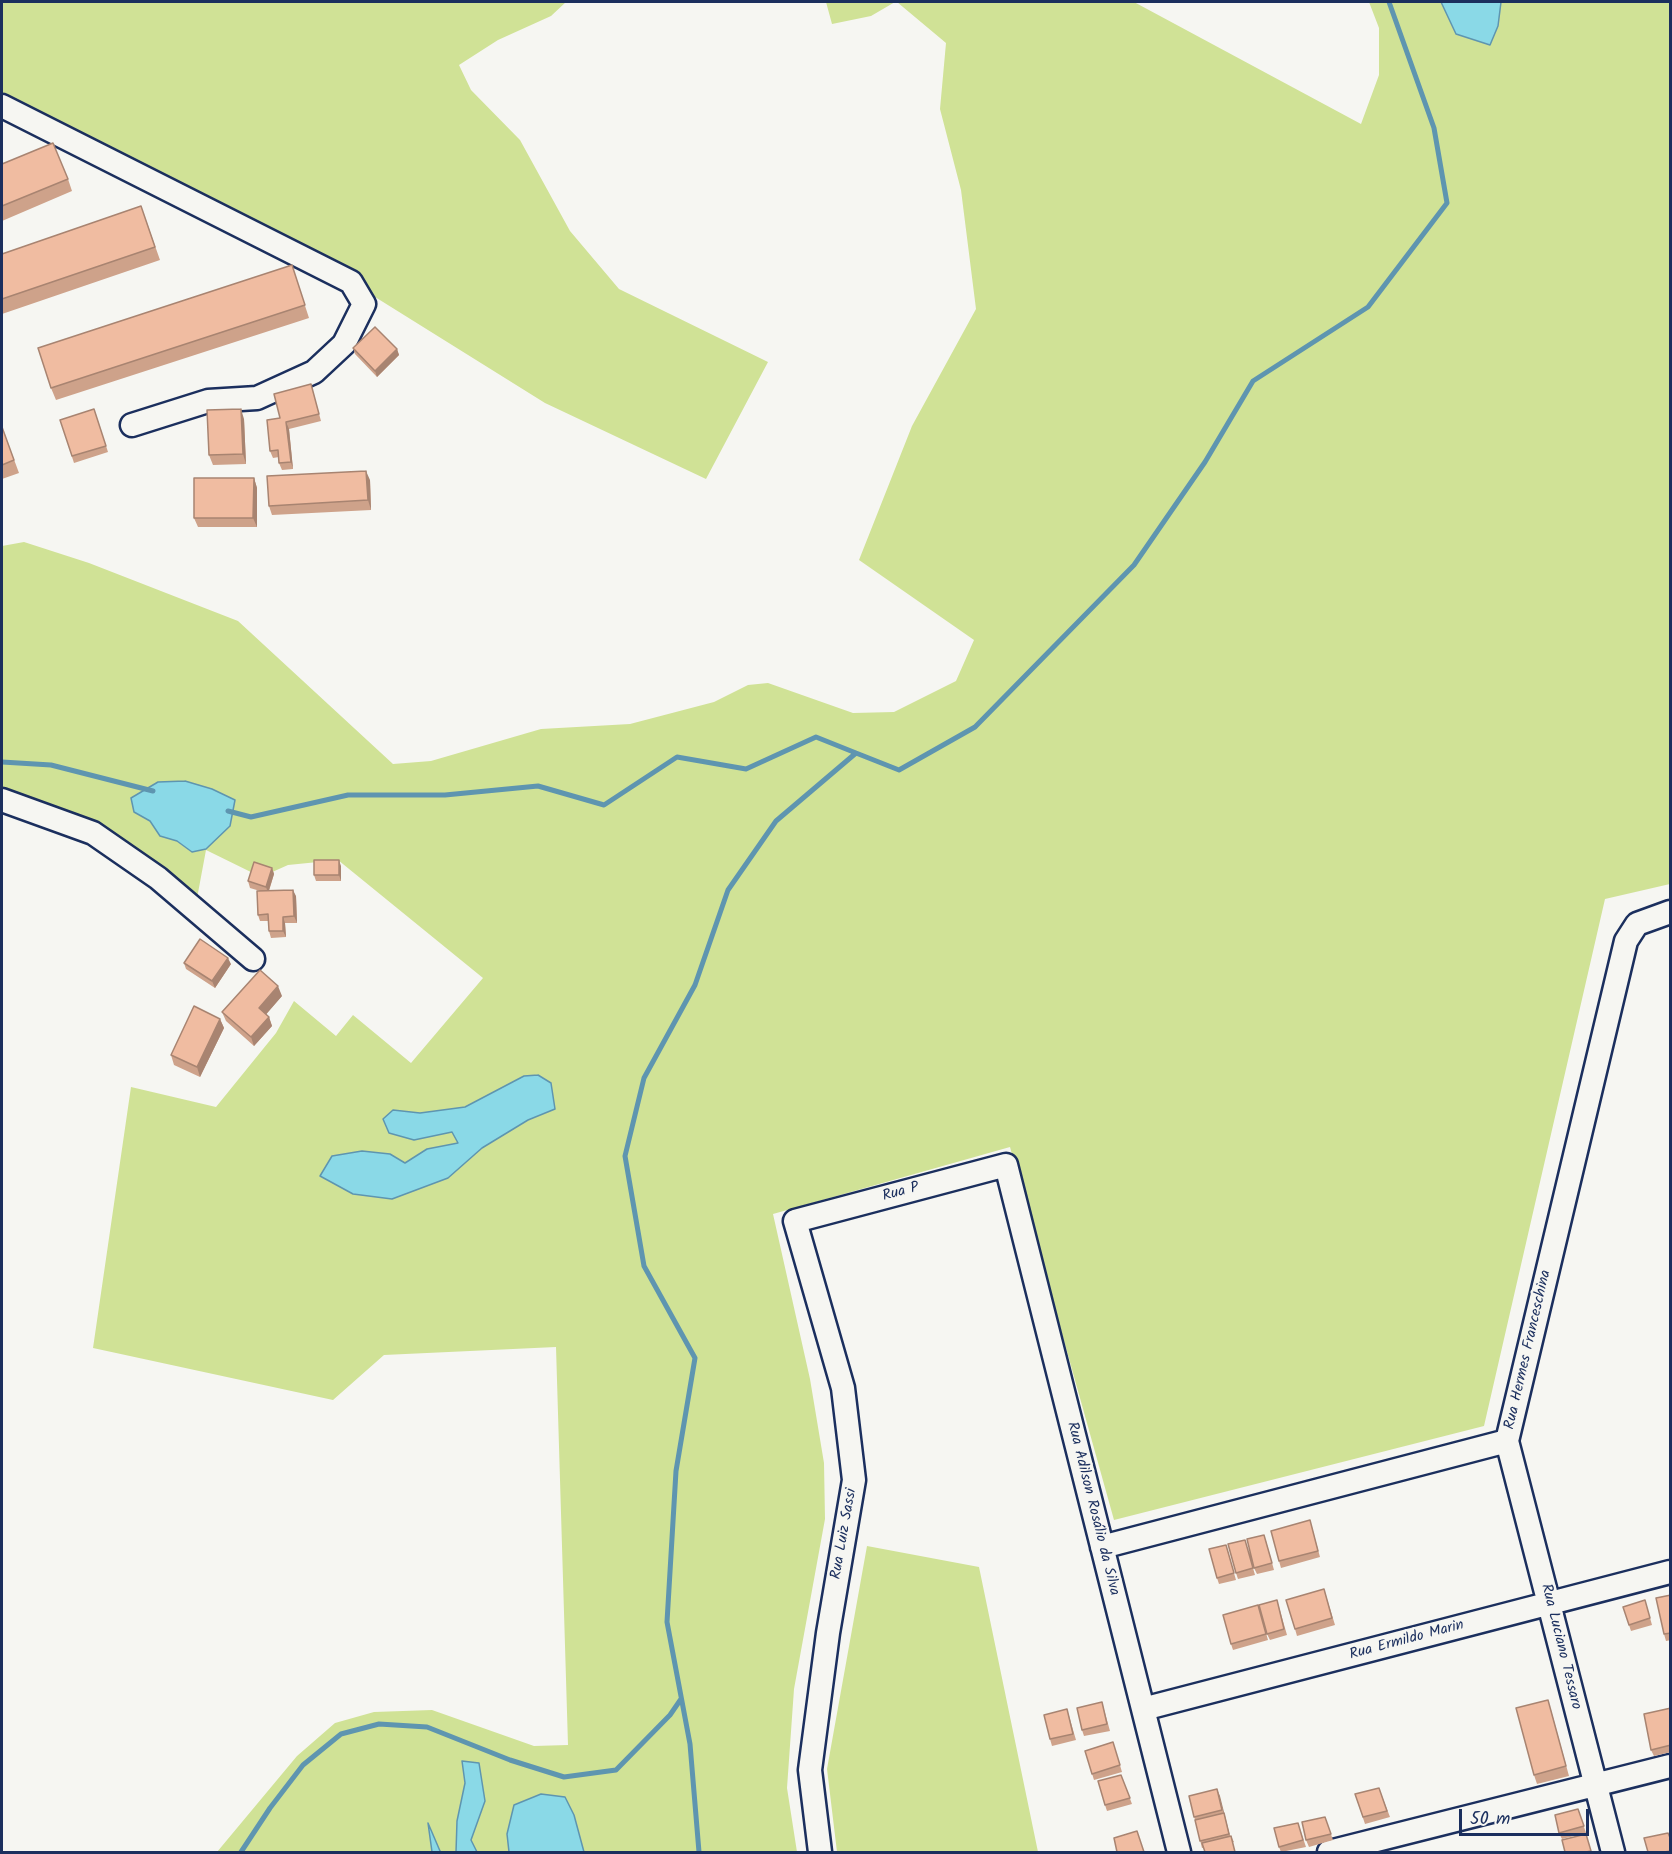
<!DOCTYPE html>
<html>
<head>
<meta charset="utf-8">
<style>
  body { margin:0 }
  #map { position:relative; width:1672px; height:1854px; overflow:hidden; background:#f6f6f2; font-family:Kalam,sans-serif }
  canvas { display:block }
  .frame { position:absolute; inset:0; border:3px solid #1b2f5e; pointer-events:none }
  .scale { position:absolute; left:1459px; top:1809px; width:130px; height:27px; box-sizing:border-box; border:3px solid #1b2f5e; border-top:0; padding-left:8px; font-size:18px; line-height:21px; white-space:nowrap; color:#1b2f5e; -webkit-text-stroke:4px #f6f6f2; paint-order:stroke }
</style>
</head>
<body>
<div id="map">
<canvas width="1672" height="1854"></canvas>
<div class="frame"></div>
<div class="scale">50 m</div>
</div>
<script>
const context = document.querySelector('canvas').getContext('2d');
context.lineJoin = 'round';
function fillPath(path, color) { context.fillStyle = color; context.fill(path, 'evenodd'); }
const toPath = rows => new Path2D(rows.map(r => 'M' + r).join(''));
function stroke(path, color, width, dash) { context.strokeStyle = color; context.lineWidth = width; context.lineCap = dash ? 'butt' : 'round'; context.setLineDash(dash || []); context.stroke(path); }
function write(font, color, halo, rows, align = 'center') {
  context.font = font + ' Kalam,sans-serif'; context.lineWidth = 4.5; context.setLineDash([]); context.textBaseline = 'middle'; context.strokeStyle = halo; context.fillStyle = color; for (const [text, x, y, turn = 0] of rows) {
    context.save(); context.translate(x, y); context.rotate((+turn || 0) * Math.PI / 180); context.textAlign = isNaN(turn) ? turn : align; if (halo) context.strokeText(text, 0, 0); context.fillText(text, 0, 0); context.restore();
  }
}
const green = toPath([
  [2,2,566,2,551,16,498,40,459,65,471,90,520,140,570,231,619,289,768,362,706,479,545,403,351,282,2,106],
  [826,2,895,2,871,16,832,24],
  [897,2,1134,2,1361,124,1379,75,1379,28,1369,2,1441,2,1456,34,1498,26,1501,2,1670,2,1670,884,1605,899,1484,1426,1114,1520,1010,1147,773,1214,810,1379,824,1463,825,1519,794,1689,787,1788,797,1852,217,1852,297,1756,335,1723,374,1712,432,1710,534,1746,568,1745,556,1347,384,1355,333,1400,93,1348,131,1087,216,1107,276,1033,294,1001,336,1036,353,1015,411,1063,483,978,338,860,288,865,261,877,206,850,195,909,93,833,2,800,2,546,24,542,89,563,238,621,393,764,431,761,541,729,630,724,714,702,748,685,768,683,853,713,894,712,956,681,974,640,859,560,912,426,976,309,961,190,940,109,946,43],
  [185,781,212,789,192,852,177,841,160,836,150,821,158,782],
  [867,1546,979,1567,1038,1852,837,1852,827,1769]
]);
const water = toPath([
  [1441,2,1501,2,1498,26,1490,45,1456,34,1441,2],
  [185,781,212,789,235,800,230,826,206,849,192,852,177,841,160,836,150,821,134,812,131,798,158,782,185,781],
  [538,1075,551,1083,555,1109,528,1120,482,1148,448,1178,392,1199,353,1194,320,1176,332,1156,362,1151,390,1154,405,1163,427,1149,458,1143,452,1132,414,1140,389,1133,383,1119,393,1110,420,1113,465,1107,524,1076,538,1075],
  [462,1761,479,1763,485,1801,471,1840,477,1852,456,1852,457,1821,465,1783,462,1761],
  [541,1794,565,1797,574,1815,584,1852,509,1852,507,1834,514,1805,541,1794],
  [428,1823,440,1851,441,1852,432,1852,428,1823]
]);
const stream = toPath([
  [2,762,51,765,153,791],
  [228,811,251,817,348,795,445,795,538,786,604,805,677,757,746,769,816,737,856,753],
  [241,1852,270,1808,303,1765,341,1734,379,1724,427,1727,510,1760,564,1777,616,1770,670,1715,681,1699],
  [699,1852,690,1744,667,1622,676,1471,695,1358,644,1266,625,1156,644,1078,695,985,728,890,776,821,856,753,899,770,975,727,1134,565,1205,462,1253,381,1368,307,1447,203,1434,128,1389,2]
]);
const minor = toPath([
  [2,106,351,282,364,304,344,344,314,372,257,398,208,401,132,425],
  [2,800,93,833,158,878,253,959],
  [1507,1441,1613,1852],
  [1102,1547,1507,1441,1626,941,1637,924,1670,912],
  [1143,1709,1670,1572],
  [820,1852,810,1770,828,1633,854,1480,843,1388,795,1221,1006,1165,1179,1852],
  [1329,1852,1670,1766]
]);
const wall = toPath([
  [2,164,68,179,72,191,2,221],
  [141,206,160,260,2,314,2,254],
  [296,278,309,318,56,400,51,388],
  [353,348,397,349,399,355,377,377,355,354],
  [311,384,321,421,289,429,293,469,282,470,279,463,279,457,273,458,270,451,280,418],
  [94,409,108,452,74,463,60,420],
  [244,419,246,464,213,465,209,455],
  [2,427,19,473,2,479],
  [254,478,257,488,257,527,198,527,194,518],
  [370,480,371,510,272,515,269,506],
  [341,866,341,881,316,881,314,875],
  [272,868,274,874,269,891,296,896,297,923,285,923,286,937,271,938,269,931,269,921,260,921,258,915,260,891,250,888,248,881],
  [184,963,231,964,215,988,186,969],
  [282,996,266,1014,269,1017,272,1026,254,1046,226,1021,222,1012],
  [220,1019,224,1028,200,1077,174,1065,171,1055],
  [1312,1527,1320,1557,1281,1568,1279,1561],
  [1245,1540,1255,1575,1238,1579,1236,1573],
  [1266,1541,1274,1570,1257,1574,1254,1568],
  [1226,1545,1236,1580,1219,1584,1217,1578],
  [1324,1589,1335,1625,1297,1636,1295,1629],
  [1671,1595,1671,1640,1666,1641,1664,1634],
  [1277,1600,1287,1635,1270,1640,1267,1634],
  [1645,1600,1652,1625,1631,1631,1623,1607],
  [1258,1605,1268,1640,1233,1650,1231,1644],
  [1102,1702,1110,1731,1084,1736,1082,1730],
  [1671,1708,1671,1752,1654,1756,1651,1750],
  [1067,1709,1076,1740,1052,1746,1050,1739],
  [1551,1710,1569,1776,1537,1784,1534,1775],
  [1113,1742,1122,1772,1094,1780,1085,1751],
  [1121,1775,1132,1804,1107,1811,1105,1805],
  [1379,1788,1390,1817,1365,1824,1355,1794],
  [1217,1789,1230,1836,1231,1836,1234,1842,1202,1848,1189,1796],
  [1578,1809,1586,1833,1562,1839,1559,1833],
  [1325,1817,1333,1840,1309,1847,1306,1840],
  [1298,1823,1306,1847,1281,1852,1279,1847]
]);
const shadedWall = toPath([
  [397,349,399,355,377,377,375,371],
  [241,409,244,419,246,464,243,454],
  [286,422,289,429,293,469,291,462],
  [366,471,370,480,371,510,368,500],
  [254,478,257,488,257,527,253,518],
  [339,860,341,866,341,881,339,875],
  [272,868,274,874,268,893,266,887],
  [293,890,296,896,297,923,294,916],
  [283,917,285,923,286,937,283,931],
  [228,958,231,964,215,988,212,981],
  [278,986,282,996,263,1018,259,1008],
  [269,1017,272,1026,254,1046,251,1037],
  [220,1019,224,1028,200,1077,197,1067],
  [1217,1789,1220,1796,1231,1840,1229,1834]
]);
const building = toPath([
  [53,143,68,179,2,206,2,164,53,143],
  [141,206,155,247,2,299,2,254,141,206],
  [292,265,305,305,51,388,38,348,292,265],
  [375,327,397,349,375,371,353,348,375,327],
  [311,384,319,414,286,422,291,462,279,463,278,450,270,451,267,420,280,418,274,394,311,384],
  [94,409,106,446,72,456,60,420,94,409],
  [241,409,243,454,209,455,207,410,241,409],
  [2,427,14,460,2,465,2,427],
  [366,471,368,500,269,506,267,476,366,471],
  [194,478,254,478,253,518,194,518,194,478],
  [314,860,339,860,339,875,314,875,314,860],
  [254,862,272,868,266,887,248,881,254,862],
  [293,890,294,916,283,917,283,931,269,931,268,914,258,915,257,891,293,890],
  [200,939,228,958,212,981,184,963,200,939],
  [260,970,278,986,259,1008,269,1017,251,1037,222,1012,260,970],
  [194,1006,220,1019,197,1067,171,1055,194,1006],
  [1310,1520,1318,1551,1279,1561,1271,1531,1310,1520],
  [1264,1535,1272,1563,1254,1568,1247,1539,1264,1535],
  [1245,1540,1253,1568,1236,1573,1228,1544,1245,1540],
  [1226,1545,1234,1573,1217,1578,1209,1549,1226,1545],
  [1324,1589,1332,1618,1295,1629,1286,1600,1324,1589],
  [1671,1595,1671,1633,1664,1634,1656,1598,1671,1595],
  [1277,1600,1284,1629,1267,1634,1259,1605,1277,1600],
  [1645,1600,1650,1618,1629,1625,1623,1607,1645,1600],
  [1258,1605,1266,1634,1231,1644,1223,1615,1258,1605],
  [1548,1700,1566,1766,1534,1775,1516,1708,1548,1700],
  [1102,1702,1107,1724,1082,1730,1077,1708,1102,1702],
  [1671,1708,1671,1745,1651,1750,1644,1714,1671,1708],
  [1067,1709,1073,1734,1050,1739,1044,1715,1067,1709],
  [1113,1742,1120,1765,1092,1774,1085,1751,1113,1742],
  [1121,1775,1130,1798,1105,1805,1098,1781,1121,1775],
  [1379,1788,1387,1811,1363,1817,1355,1794,1379,1788],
  [1217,1789,1222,1810,1194,1817,1189,1796,1217,1789],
  [1578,1809,1584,1826,1559,1833,1555,1815,1578,1809],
  [1224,1813,1229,1834,1200,1841,1195,1820,1224,1813],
  [1325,1817,1331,1834,1306,1840,1302,1822,1325,1817],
  [1298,1823,1303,1840,1279,1847,1274,1828,1298,1823],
  [1137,1831,1144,1852,1117,1852,1114,1838,1137,1831],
  [1668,1833,1671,1840,1671,1851,1664,1852,1648,1852,1644,1838,1668,1833],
  [1586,1834,1591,1851,1586,1852,1565,1852,1562,1840,1586,1834],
  [1231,1836,1235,1852,1205,1852,1202,1843,1231,1836]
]);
const streetNames = [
  ["Rua P",901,1193,-15],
  ["Rua Hermes Franceschina",1529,1350,-77],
  ["Rua Adilson Rosálio da Silva",1092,1509,76],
  ["Rua Luiz Sassi",845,1534,-80],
  ["Rua Ermildo Marin",1407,1641,-15],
  ["Rua Luciano Tessaro",1560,1647,76]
];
fillPath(green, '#d0e296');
fillPath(water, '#8ad9e7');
stroke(water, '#5e95b0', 1.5);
stroke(stream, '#5e95b0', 5);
stroke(minor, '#1b2f5e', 27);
stroke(minor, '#f6f6f2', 22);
fillPath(wall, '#cea28a');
fillPath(shadedWall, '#a88471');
fillPath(building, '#f0bca1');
stroke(building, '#a88471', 1.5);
write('15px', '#1b2f5e', '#f6f6f2', streetNames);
</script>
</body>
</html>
